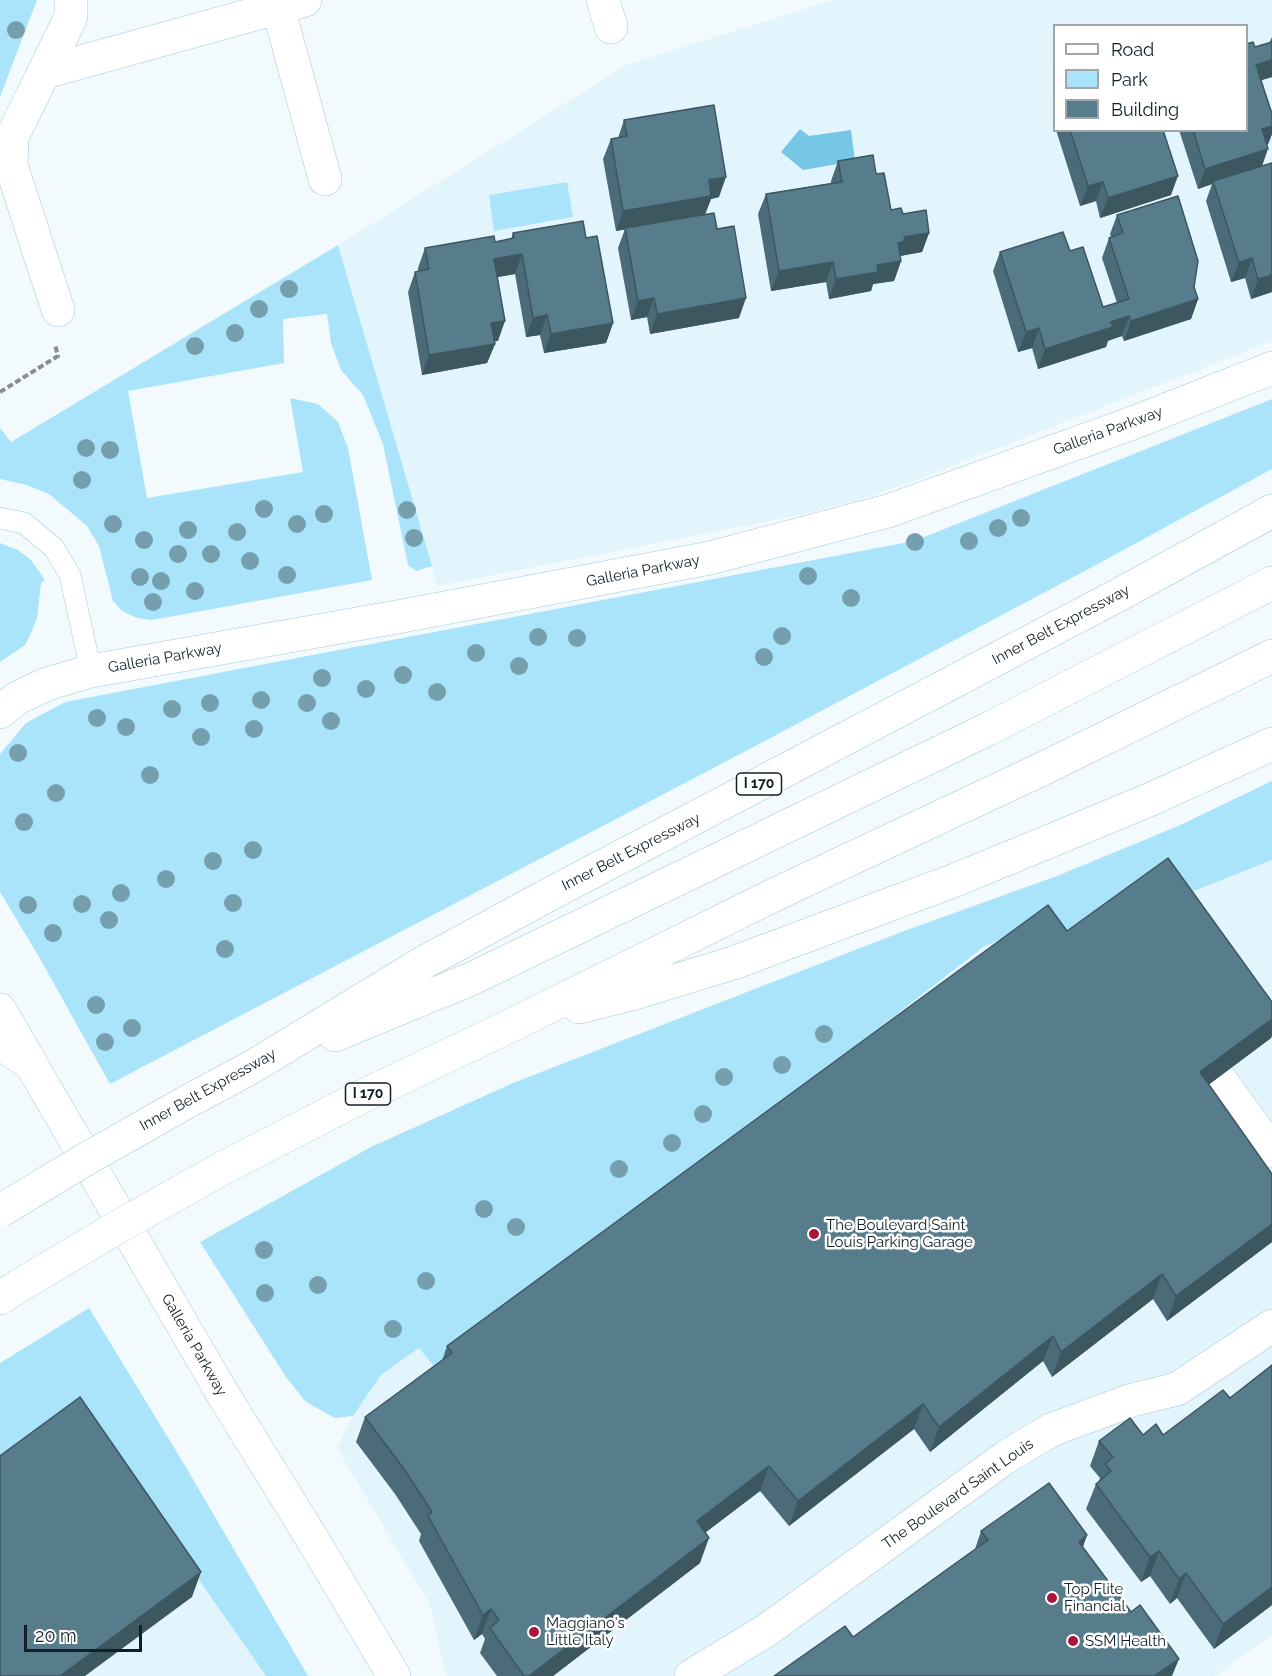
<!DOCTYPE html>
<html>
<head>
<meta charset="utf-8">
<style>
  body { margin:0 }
  #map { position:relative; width:1272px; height:1676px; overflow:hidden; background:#f2fafd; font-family:Raleway,sans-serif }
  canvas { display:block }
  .legend { position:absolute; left:1053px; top:24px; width:195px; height:108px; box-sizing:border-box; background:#fff; border:2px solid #a0a6a8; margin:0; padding:8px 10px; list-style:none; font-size:18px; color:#112026 }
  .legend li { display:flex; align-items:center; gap:12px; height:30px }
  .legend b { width:30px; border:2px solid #a0a6a8 }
  .scale { position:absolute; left:24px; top:1625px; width:118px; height:27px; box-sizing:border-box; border:3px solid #112026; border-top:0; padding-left:8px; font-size:18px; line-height:21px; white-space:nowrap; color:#112026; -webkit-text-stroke:4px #fff; paint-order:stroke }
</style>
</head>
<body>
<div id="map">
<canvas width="1272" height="1676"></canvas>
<ul class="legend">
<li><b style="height:8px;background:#fff"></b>Road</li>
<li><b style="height:16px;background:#aae4fb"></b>Park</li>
<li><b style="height:16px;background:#577c8b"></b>Building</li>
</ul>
<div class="scale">20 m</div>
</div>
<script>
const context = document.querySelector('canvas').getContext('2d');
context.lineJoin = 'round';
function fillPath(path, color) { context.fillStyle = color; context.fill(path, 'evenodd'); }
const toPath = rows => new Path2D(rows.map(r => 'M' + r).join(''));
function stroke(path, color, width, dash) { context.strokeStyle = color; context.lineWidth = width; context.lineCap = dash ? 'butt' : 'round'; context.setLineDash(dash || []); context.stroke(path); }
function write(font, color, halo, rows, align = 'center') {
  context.font = font + ' Raleway,sans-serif'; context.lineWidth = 5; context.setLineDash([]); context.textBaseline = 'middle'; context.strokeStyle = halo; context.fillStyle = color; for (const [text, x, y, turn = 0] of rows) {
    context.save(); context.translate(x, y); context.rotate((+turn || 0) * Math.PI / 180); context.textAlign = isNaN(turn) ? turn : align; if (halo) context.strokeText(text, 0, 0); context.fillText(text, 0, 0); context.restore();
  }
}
const built = toPath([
  [833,0,1272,0,1272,341,916,480,852,502,790,517,437,586,338,245,626,65],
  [1054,26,1246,26,1246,130,1054,130],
  [1272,822,1272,1635,1215,1676,447,1676,443,1664,430,1605,337,1448,353,1416,381,1375,983,947],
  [78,1406,266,1676,0,1676,0,1463]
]);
const green = toPath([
  [0,0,37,0,0,97],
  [567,182,573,217,494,231,489,195],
  [338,245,432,566,416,571,408,565,383,444,363,395,341,370,331,343,327,314,283,319,284,363,128,391,147,498,303,472,290,398,318,404,338,422,348,448,372,580,152,620,137,618,122,611,113,601,99,546,87,526,49,494,27,485,0,479,0,428,11,442],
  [1272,399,1272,469,1096,565,744,752,110,1084,39,957,0,892,0,754,26,723,65,702,914,541],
  [0,543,18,550,31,560,45,580,41,583,37,618,30,635,25,645,0,662],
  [1272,781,1272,860,1171,900,1058,956,1033,926,983,947,438,1371,419,1348,381,1375,353,1416,335,1418,306,1402,286,1377,200,1242,371,1147,513,1083,904,931,1057,876,1178,826],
  [89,1308,184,1464,308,1676,266,1676,86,1418,0,1463,0,1363]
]);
const water = toPath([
  [800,129,809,136,851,130,855,161,803,170,781,152]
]);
const path = toPath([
  [0,392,58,356,55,345]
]);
const lane = toPath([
  [0,518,24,523,54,548,70,575,91,671]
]);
const street = toPath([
  [276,0,325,179],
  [603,0,611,27],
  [45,72,305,0],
  [58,310,11,165,12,137,71,17,71,0],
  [0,712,17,698,47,684,91,671,397,617,710,558,888,511,1130,424,1272,368],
  [0,1010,31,1064],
  [1218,1077,1272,1151],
  [691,1676,767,1630,1006,1457,1051,1430,1132,1400,1177,1389,1272,1326]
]);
const primary = toPath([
  [31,1064,224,1396,319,1550,394,1676]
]);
const highway = toPath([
  [579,1007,635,993,733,963,958,879,1149,800,1272,744],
  [335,1035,471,979,988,729,1272,583],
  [0,1043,31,1064],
  [185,1103,252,1067,421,964,550,894,1124,592,1272,511],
  [223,1168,357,1099,516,1023,778,893,1038,771,1272,656],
  [0,1298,22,1284]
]);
const highwayBridge = toPath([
  [0,1211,81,1162,185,1103],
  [22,1284,116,1228,223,1168]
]);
const trees = [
  [16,30],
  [289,289],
  [259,309],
  [235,333],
  [195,346],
  [86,448],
  [110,450],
  [82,480],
  [264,509],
  [407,510],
  [324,514],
  [1021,518],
  [113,524],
  [297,524],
  [998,528],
  [188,530],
  [237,532],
  [414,538],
  [144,540],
  [969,541],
  [915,542],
  [178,554],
  [211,554],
  [250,561],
  [287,575],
  [808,576],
  [140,577],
  [161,581],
  [195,591],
  [851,598],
  [153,602],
  [782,636],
  [538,637],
  [577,638],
  [476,653],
  [764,657],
  [519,666],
  [403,675],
  [322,678],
  [366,689],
  [437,692],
  [261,700],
  [210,703],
  [307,703],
  [172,709],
  [97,718],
  [331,721],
  [126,727],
  [254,729],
  [201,737],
  [18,753],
  [150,775],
  [56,793],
  [24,822],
  [253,850],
  [213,861],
  [166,879],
  [121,893],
  [233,903],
  [82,904],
  [28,905],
  [109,920],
  [53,933],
  [225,949],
  [96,1005],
  [132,1028],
  [824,1034],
  [105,1042],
  [782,1065],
  [724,1077],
  [703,1114],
  [672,1143],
  [619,1169],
  [484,1209],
  [516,1227],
  [264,1250],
  [426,1281],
  [318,1285],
  [265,1293],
  [393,1329]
];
const wall = toPath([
  [1272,37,1272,77,1261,80,1272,114,1272,134,1268,144,1267,145,1262,166,1272,163,1272,292,1251,299,1245,278,1231,282,1206,201,1212,184,1198,189,1179,130,1246,130,1255,47,1269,43],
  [624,120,719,197,711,199,705,215,717,229,739,318,650,334,647,317,631,320,618,248,625,229,616,231,603,159,611,139,618,138],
  [1056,130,1163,130,1171,195,1100,218,1096,201,1080,206],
  [838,161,876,174,891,210,903,214,929,233,922,252,900,256,901,261,894,281,873,284,871,291,829,299,826,282,771,291,758,214,766,194,831,183,831,181],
  [1117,215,1194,287,1198,299,1191,319,1124,341,1122,336,1108,340,1106,347,1038,369,1032,348,1018,352,993,271,1000,252,1070,251,1103,307,1117,303,1102,258,1109,238,1111,237,1110,234],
  [513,233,586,238,613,323,606,343,544,353,540,335,526,337,515,274,497,277,498,341,494,341,495,344,487,363,422,375,408,292,415,272,418,271,418,268,425,248,495,242,511,239],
  [1067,931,1272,1002,1272,1035,1271,1038,1208,1085,1272,1174,1272,1242,1167,1321,1153,1299,1052,1377,1043,1361,930,1452,914,1429,789,1526,760,1491,705,1533,700,1563,553,1676,497,1676,480,1653,485,1639,482,1634,474,1640,419,1541,421,1534,395,1494,356,1442,365,1417,442,1361,447,1346],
  [1272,1365,1272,1605,1214,1649,1177,1598,1170,1604,1150,1576,1141,1582,1086,1509,1096,1484,1099,1481,1100,1478,1090,1466,1099,1441,1143,1435,1163,1435,1230,1398],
  [981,1531,1087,1535,1083,1547,853,1637,975,1549]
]);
const shadedWall = toPath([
  [1272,60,1272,77,1249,84,1256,65],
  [1272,126,1272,134,1268,144,1255,149,1262,129],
  [1268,149,1261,169,1213,181,1212,184,1198,189,1205,169],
  [1178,176,1171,195,1100,218,1108,198],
  [726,177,719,197,711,199,704,216,616,231,623,211,709,180],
  [1103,182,1096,201,1080,206,1088,186],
  [929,233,922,252,900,256,898,243,904,237],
  [522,254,515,274,487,279,494,259],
  [1252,258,1245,278,1231,282,1239,263],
  [901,261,894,281,873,284,871,291,829,299,836,279,877,265],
  [833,262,826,282,771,291,779,271],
  [1272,275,1272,292,1251,299,1258,279],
  [654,298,647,317,631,320,638,301],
  [746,298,739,318,650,334,657,314],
  [1198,299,1191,319,1124,341,1131,321],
  [547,315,540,335,526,337,533,318],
  [1129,316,1122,336,1108,341,1106,347,1038,369,1045,349,1111,322],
  [505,321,498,341,484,343,491,323],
  [613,323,606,343,544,353,551,334],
  [1039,328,1032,348,1018,352,1026,332],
  [495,344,487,363,422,375,429,355],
  [1272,1019,1272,1035,1271,1038,1191,1098,1200,1072],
  [1272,1224,1272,1242,1167,1321,1176,1296],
  [1162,1274,1153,1299,1052,1377,1061,1352],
  [1053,1336,1043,1361,930,1452,939,1427],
  [923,1404,914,1429,789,1526,798,1501],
  [769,1466,760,1491,687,1546,697,1521],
  [1087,1535,1078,1560,1079,1542],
  [709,1538,700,1563,553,1676,529,1676],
  [1159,1551,1150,1576,1141,1582,1150,1557],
  [201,1572,192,1597,85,1676,60,1676],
  [1186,1573,1177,1598,1170,1604,1179,1579],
  [1272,1587,1272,1605,1214,1649,1223,1624],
  [491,1609,482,1634,474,1640,483,1615],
  [1179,1659,1172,1676,1154,1676]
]);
const building = toPath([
  [1253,42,1255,47,1272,42,1272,60,1256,65,1272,114,1272,126,1262,129,1268,149,1205,169,1193,130,1246,130,1246,44,1253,42],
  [714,105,726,177,709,180,711,196,623,211,611,139,627,136,624,120,714,105],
  [1070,130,1163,130,1178,176,1108,198,1103,182,1088,186,1070,130],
  [873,155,876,174,884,173,891,210,901,208,903,214,926,210,929,233,904,237,905,241,898,243,901,261,877,265,878,272,836,279,833,262,779,271,766,194,842,182,838,161,873,155],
  [1272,163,1272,275,1258,279,1252,258,1239,263,1213,181,1272,163],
  [1178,196,1198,261,1194,287,1198,299,1131,321,1129,316,1111,322,1113,327,1045,349,1039,328,1026,332,1000,252,1063,232,1070,251,1083,247,1103,307,1129,299,1109,238,1123,233,1117,215,1178,196],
  [714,213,717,229,734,226,746,298,657,314,654,298,638,301,625,228,714,213],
  [583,221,586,238,597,236,613,323,551,334,547,315,533,318,522,254,494,259,505,321,491,323,495,344,429,355,415,272,429,269,425,248,494,236,495,242,514,238,513,233,583,221],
  [1168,858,1272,1002,1272,1019,1200,1072,1272,1174,1272,1224,1176,1296,1162,1274,1061,1352,1053,1336,939,1427,923,1404,798,1501,769,1466,697,1521,709,1538,529,1676,524,1676,490,1628,499,1620,491,1609,483,1615,428,1516,432,1512,404,1469,365,1417,452,1353,447,1346,1048,905,1067,931,1168,858],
  [1272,1365,1272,1587,1223,1624,1186,1573,1179,1579,1159,1551,1150,1557,1096,1484,1111,1471,1105,1464,1113,1457,1099,1441,1130,1418,1143,1435,1156,1424,1163,1435,1223,1390,1230,1398,1272,1365],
  [80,1397,201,1572,60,1676,0,1676,0,1456,80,1397],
  [1049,1483,1087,1535,1079,1542,1131,1612,1140,1605,1179,1659,1154,1676,774,1676,845,1626,853,1637,988,1540,981,1531,1049,1483]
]);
const markers = [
  [814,1234,6,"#ab163d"],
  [1052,1598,6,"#ab163d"],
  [534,1632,6,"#ab163d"],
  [1073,1641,6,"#ab163d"]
];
const shields = [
  [759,784,45],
  [368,1094,45]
];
const shieldNames = [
  ["I 170",759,784],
  ["I 170",368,1094]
];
const streetNames = [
  ["Galleria Parkway",1108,431,-20],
  ["Galleria Parkway",643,571,-11],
  ["Inner Belt Expressway",1061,625,-28],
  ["Galleria Parkway",165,658,-10],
  ["Inner Belt Expressway",631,852,-27],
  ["Inner Belt Expressway",208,1090,-29],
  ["Galleria Parkway",194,1345,60],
  ["The Boulevard Saint Louis",958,1494,-35]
];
const poiNames = [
  ["The Boulevard Saint",826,1225],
  ["Louis Parking Garage",826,1242],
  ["Top Flite",1064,1589],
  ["Financial",1064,1606],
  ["Maggiano's",546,1623],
  ["Little Italy",546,1640],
  ["SSM Health",1085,1641]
];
fillPath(built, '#e2f5fd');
fillPath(green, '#aae4fb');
fillPath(water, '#76c7e6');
stroke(lane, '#a3cad9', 22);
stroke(street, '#a3cad9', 34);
stroke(primary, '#a3cad9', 34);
stroke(highway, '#a3cad9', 34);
stroke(path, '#838f93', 4, [6, 3]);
stroke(lane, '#fff', 21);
stroke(street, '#fff', 33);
stroke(primary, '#fff', 33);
stroke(highway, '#fff', 33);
stroke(highwayBridge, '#a3cad9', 34, []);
stroke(highwayBridge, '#fff', 33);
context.fillStyle = '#769fad';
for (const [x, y] of trees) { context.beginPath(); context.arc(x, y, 9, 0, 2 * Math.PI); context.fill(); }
fillPath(wall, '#4b6b78');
fillPath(shadedWall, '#3d5761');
fillPath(building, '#577c8b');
stroke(building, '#3d5761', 1.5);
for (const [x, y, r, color] of markers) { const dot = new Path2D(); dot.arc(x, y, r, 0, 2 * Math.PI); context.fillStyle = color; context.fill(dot); stroke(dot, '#fff', 2); }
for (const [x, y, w] of shields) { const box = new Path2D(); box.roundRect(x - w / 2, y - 11, w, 22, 4.5); context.fillStyle = '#fff'; context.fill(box); stroke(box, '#112026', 1.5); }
write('bold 14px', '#112026', null, shieldNames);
write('15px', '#112026', '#fff', streetNames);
write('15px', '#112026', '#fff', poiNames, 'left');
</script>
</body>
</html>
